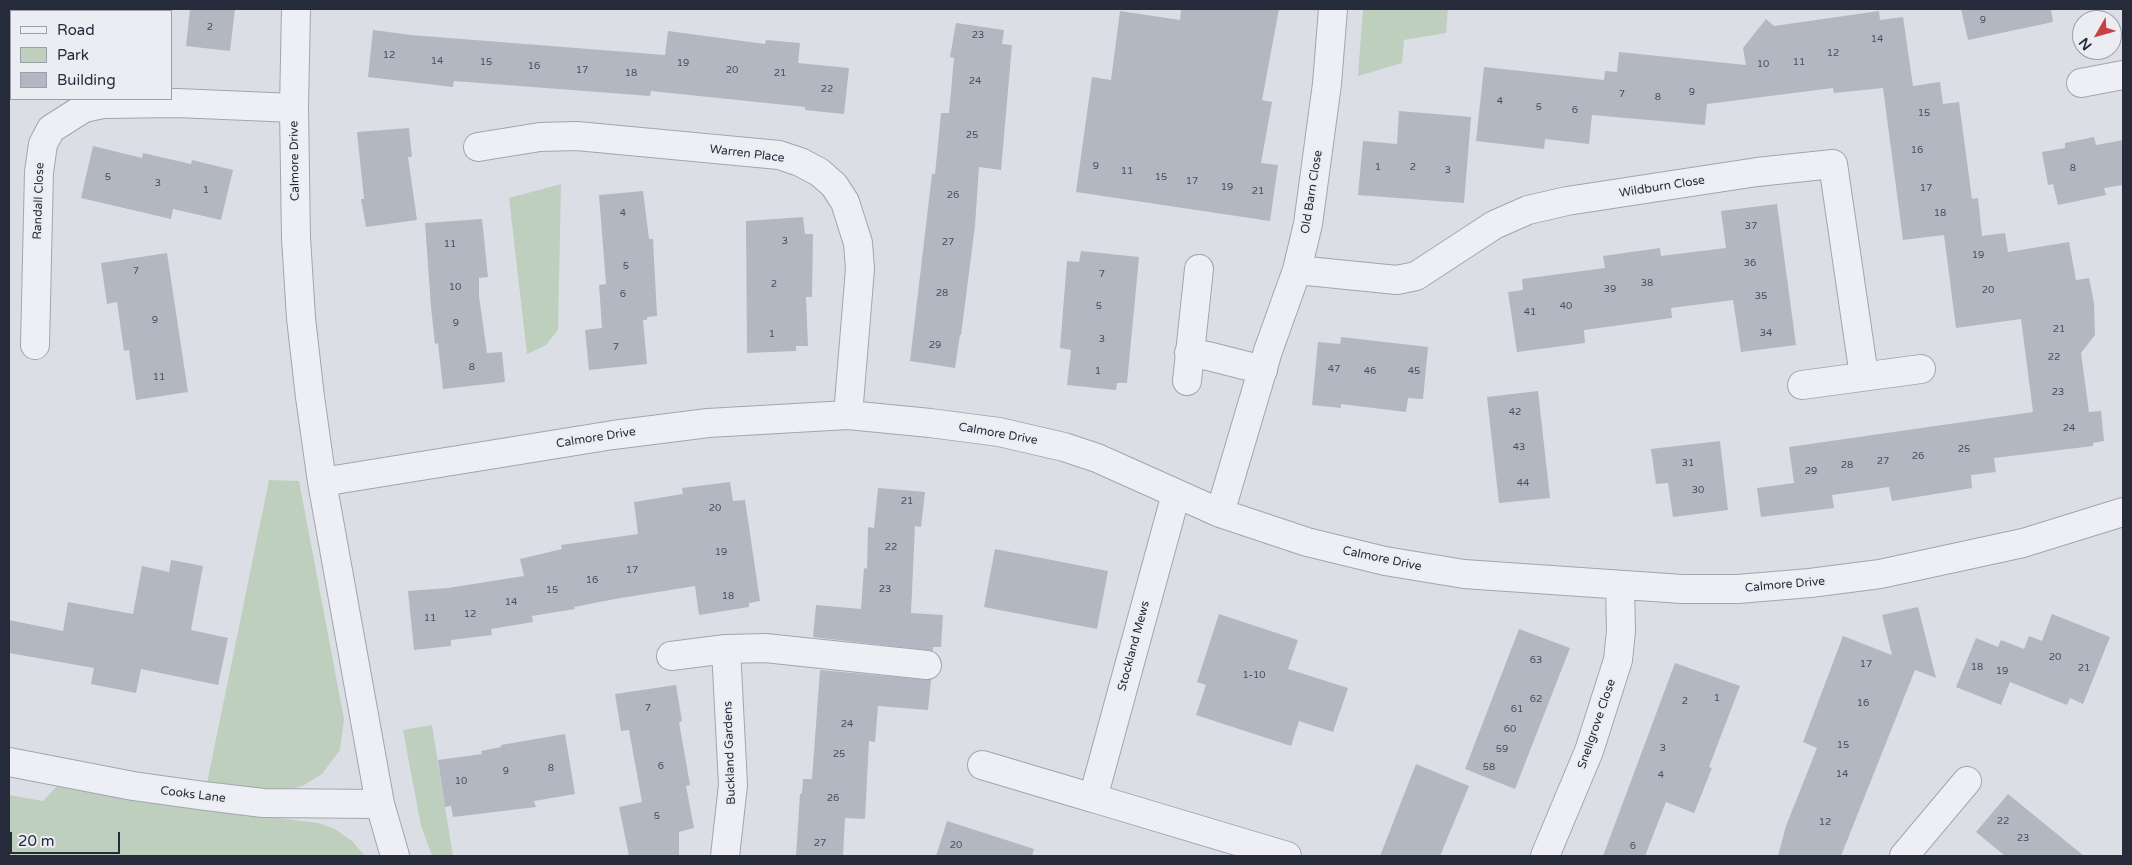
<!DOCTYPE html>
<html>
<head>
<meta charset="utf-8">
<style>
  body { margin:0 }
  #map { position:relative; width:2132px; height:865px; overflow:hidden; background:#dcdee6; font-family:"Varela Round",sans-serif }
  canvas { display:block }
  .frame { position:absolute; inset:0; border:10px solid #262b3b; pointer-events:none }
  .legend { position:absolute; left:10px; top:10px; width:162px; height:90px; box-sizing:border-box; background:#ebedf3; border:1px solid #9c9fa9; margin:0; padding:6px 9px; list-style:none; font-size:15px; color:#262b3b }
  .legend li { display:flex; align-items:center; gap:10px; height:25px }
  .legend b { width:25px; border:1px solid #9c9fa9 }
  .north { position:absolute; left:2072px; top:10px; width:50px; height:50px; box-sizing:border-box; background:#ebedf3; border:1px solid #9c9fa9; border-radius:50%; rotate:232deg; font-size:14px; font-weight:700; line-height:20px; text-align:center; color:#262b3b }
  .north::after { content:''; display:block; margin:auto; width:18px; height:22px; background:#c94243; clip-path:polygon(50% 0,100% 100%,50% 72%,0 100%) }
  .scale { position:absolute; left:10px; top:832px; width:110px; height:22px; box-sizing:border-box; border:2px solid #262b3b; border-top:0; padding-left:6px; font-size:15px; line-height:18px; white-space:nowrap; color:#262b3b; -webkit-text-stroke:4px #ebedf3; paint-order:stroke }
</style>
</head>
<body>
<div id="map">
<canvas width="2132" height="865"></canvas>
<div class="frame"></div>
<ul class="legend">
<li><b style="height:6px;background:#eeeff4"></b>Road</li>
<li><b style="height:14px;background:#bfcfbd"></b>Park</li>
<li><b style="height:14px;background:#b3b7c2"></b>Building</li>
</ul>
<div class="north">N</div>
<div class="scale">20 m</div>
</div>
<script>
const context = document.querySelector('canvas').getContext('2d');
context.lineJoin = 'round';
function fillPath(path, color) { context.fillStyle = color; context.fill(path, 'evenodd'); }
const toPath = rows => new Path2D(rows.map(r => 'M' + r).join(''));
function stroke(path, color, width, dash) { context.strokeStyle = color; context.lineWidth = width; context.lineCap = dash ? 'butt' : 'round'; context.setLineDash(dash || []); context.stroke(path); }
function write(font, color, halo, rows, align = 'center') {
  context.font = font + ' "Varela Round",sans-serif'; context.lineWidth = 5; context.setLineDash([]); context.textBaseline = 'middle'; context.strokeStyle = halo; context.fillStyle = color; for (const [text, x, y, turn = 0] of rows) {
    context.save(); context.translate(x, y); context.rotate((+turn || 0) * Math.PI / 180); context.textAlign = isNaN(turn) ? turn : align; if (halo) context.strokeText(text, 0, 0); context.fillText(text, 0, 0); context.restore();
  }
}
const green = toPath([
  [1363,9,1448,9,1446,33,1404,40,1402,63,1358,76],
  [561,184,558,330,546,345,527,354,509,198],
  [269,480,299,481,344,719,340,750,322,774,304,785,282,793,207,783],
  [432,725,445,807,453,856,432,856,421,826,403,730],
  [57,786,223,811,318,823,335,829,352,841,365,856,9,856,9,795,43,801]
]);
const building = toPath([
  [190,9,235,9,230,51,186,46],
  [1181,9,1279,9,1262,100,1272,102,1261,163,1278,165,1270,221,1076,192,1092,77,1111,80,1120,11,1180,20],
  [1961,9,2051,9,2053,22,1968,40],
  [1879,11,1880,20,1903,17,1913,86,1940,82,1943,104,1959,102,1972,199,1978,198,1982,236,2005,233,2008,252,2069,242,2076,280,2089,278,2094,303,2095,335,2081,353,2089,412,2101,411,2104,441,2093,443,2093,446,1994,458,1996,472,1971,475,1972,488,1892,501,1889,487,1832,495,1834,508,1761,517,1757,488,1794,483,1789,447,2033,412,2021,319,1956,328,1944,235,1903,240,1883,88,1834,93,1833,88,1707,104,1705,125,1592,115,1589,144,1545,139,1544,149,1476,141,1484,67,1604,80,1605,71,1617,72,1619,52,1746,65,1743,48,1766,19,1774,26],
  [956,23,1004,30,1002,44,1012,45,1001,170,979,167,975,226,961,335,960,335,955,368,910,361,932,174,935,174,941,113,949,113,954,58,950,57],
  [373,30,411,35,665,55,668,31,765,44,766,40,800,43,798,63,849,68,844,114,805,110,805,107,651,91,650,96,454,81,453,87,368,77],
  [1399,111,1471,117,1464,203,1358,195,1363,141,1397,144],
  [409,128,412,157,408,157,417,220,366,227,361,199,364,199,357,132],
  [2094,137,2096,145,2123,140,2123,185,2104,188,2106,195,2058,205,2053,184,2048,185,2042,152,2065,148,2065,143],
  [93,146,142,158,143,153,191,164,192,160,233,170,221,220,173,209,171,219,81,198],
  [643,191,649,239,653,239,657,316,647,317,647,320,643,320,647,364,589,370,585,330,602,328,599,285,606,284,599,195],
  [1777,204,1796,345,1741,352,1733,300,1671,308,1672,318,1584,330,1585,343,1517,352,1508,292,1523,290,1522,279,1605,268,1603,256,1660,248,1661,256,1726,248,1721,211],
  [803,217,805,234,813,234,812,297,806,297,808,346,796,346,796,351,747,353,746,221],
  [482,219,488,277,479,278,479,296,487,353,502,352,505,382,443,389,438,343,435,344,431,307,425,223],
  [1081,251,1139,257,1127,383,1117,383,1116,390,1067,385,1071,350,1060,348,1067,261,1079,262],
  [167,253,188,392,136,400,129,350,124,351,117,302,107,304,101,263],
  [1341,337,1428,347,1423,399,1408,398,1406,412,1341,404,1341,408,1312,405,1318,342,1340,344],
  [1538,391,1550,498,1499,503,1487,397],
  [1720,441,1728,510,1673,517,1668,483,1656,484,1651,449],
  [730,482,733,501,745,500,760,601,749,603,749,607,699,615,695,586,615,599,574,607,575,609,532,616,533,622,491,629,492,635,451,640,451,646,414,650,408,591,448,588,524,576,520,559,562,549,561,545,638,534,634,502,683,494,682,488],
  [878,488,925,492,921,527,915,526,911,613,943,615,941,647,933,647,933,651,813,637,816,605,861,609,864,568,867,569,868,527,874,528],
  [995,549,1108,571,1097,629,984,607],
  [171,560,203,566,191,630,228,638,218,685,141,669,136,693,91,684,94,668,9,653,9,620,63,631,68,602,133,614,142,566,169,572],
  [1918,607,1936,678,1915,670,1841,856,1778,856,1786,826,1817,748,1803,742,1843,636,1892,655,1882,615],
  [1219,614,1298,640,1288,669,1348,688,1333,732,1299,721,1291,746,1196,715,1206,685,1197,682],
  [2052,614,2110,637,2083,704,2070,698,2067,705,2010,682,2001,705,1956,687,1976,638,1998,647,2001,640,2024,649,2029,636,2042,641],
  [1519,629,1570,648,1515,789,1465,769],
  [1675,663,1740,686,1709,767,1712,768,1694,813,1666,802,1645,856,1603,856],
  [820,670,931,680,928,710,878,706,875,742,869,741,865,819,845,818,843,856,796,856,800,794,802,793,803,779,812,779],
  [676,685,682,721,679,722,690,785,686,786,694,828,679,832,679,856,629,856,619,807,642,802,629,730,621,731,615,694],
  [565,734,575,794,534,801,536,807,453,817,451,806,445,807,438,760,482,754,481,751,501,747,501,745],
  [1416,764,1469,786,1440,856,1380,856],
  [2008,794,2084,856,2005,856,1976,832],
  [947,821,1034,849,1032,856,936,856]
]);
const minor = toPath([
  [296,9,294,108,296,238,301,318,310,397,322,482,380,804,395,856],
  [2081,83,2123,75],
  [478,147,540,137,577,136,779,155,800,162,819,172,834,185,845,202,858,243,860,269,848,415],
  [1297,270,1397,280,1416,276,1494,225,1528,210,1567,201,1757,172,1833,164,1864,376],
  [35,345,39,172,43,144,51,129,84,108,103,104,177,103,294,108],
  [1189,353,1208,356,1263,370],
  [1187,381,1199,269],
  [1802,385,1921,369],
  [322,482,613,435,708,423,848,415,930,423,999,432,1064,447,1097,458,1220,513,1307,542,1385,561,1464,574,1682,589,1738,589,1810,583,1880,574,2023,543,2123,512],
  [1176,494,1093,798,1287,856],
  [1220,513,1268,351,1297,270,1308,224,1327,84,1333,9],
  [671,656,726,649,765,648,927,665],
  [9,762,133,786,205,796,263,803,380,804],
  [982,765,1093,798],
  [725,856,733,785,726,649],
  [1545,856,1589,751,1618,660,1621,631,1620,585],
  [1904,856,1967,781]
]);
const numberNames = [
  ["9",1983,20],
  ["2",210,27],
  ["23",978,35],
  ["14",1877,39],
  ["12",1833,53],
  ["12",389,55],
  ["14",437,61],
  ["15",486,62],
  ["11",1799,62],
  ["19",683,63],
  ["10",1763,64],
  ["16",534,66],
  ["17",582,70],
  ["20",732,70],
  ["18",631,73],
  ["21",780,73],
  ["24",975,81],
  ["22",827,89],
  ["9",1692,92],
  ["7",1622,94],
  ["8",1658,97],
  ["4",1500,101],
  ["5",1539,107],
  ["6",1575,110],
  ["15",1924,113],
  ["25",972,135],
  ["16",1917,150],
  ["9",1096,166],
  ["1",1378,167],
  ["2",1413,167],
  ["8",2073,168],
  ["3",1448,170],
  ["11",1127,171],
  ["5",108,177],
  ["15",1161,177],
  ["17",1192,181],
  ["3",158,183],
  ["19",1227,187],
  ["17",1926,188],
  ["1",206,190],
  ["21",1258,191],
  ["26",953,195],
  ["4",623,213],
  ["18",1940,213],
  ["37",1751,226],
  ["3",785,241],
  ["27",948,242],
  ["11",450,244],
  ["19",1978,255],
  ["36",1750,263],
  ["5",626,266],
  ["7",136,271],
  ["7",1102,274],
  ["38",1647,283],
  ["2",774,284],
  ["10",455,287],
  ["39",1610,289],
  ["20",1988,290],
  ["28",942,293],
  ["6",623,294],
  ["35",1761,296],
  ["5",1099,306],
  ["40",1566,306],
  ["41",1530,312],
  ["9",155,320],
  ["9",456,323],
  ["21",2059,329],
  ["34",1766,333],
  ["1",772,334],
  ["3",1102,339],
  ["29",935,345],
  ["7",616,347],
  ["22",2054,357],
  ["8",472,367],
  ["47",1334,369],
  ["1",1098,371],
  ["46",1370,371],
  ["45",1414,371],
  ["11",159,377],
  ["23",2058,392],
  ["42",1515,412],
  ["24",2069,428],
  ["43",1519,447],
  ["25",1964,449],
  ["26",1918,456],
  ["27",1883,461],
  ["31",1688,463],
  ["28",1847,465],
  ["29",1811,471],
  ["44",1523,483],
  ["30",1698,490],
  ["21",907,501],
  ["20",715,508],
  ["22",891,547],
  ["19",721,552],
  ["17",632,570],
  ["16",592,580],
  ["23",885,589],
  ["15",552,590],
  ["18",728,596],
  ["14",511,602],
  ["12",470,614],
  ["11",430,618],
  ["20",2055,657],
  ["63",1536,660],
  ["17",1866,664],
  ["18",1977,667],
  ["21",2084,668],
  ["19",2002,671],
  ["1-10",1254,675],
  ["1",1717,698],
  ["62",1536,699],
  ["2",1685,701],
  ["16",1863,703],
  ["7",648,708],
  ["61",1517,709],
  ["24",847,724],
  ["60",1510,729],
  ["15",1843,745],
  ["3",1663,748],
  ["59",1502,749],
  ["25",839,754],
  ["6",661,766],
  ["58",1489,767],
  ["8",551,768],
  ["9",506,771],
  ["14",1842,774],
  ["4",1661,775],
  ["10",461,781],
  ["26",833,798],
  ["5",657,816],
  ["22",2003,821],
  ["12",1825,822],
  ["23",2023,838],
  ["27",820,843],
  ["20",956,845],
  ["6",1633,846]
];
const streetNames = [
  ["Warren Place",747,154,7],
  ["Calmore Drive",295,161,-91],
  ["Wildburn Close",1662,187,-9],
  ["Old Barn Close",1312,192,-81],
  ["Randall Close",39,201,-88],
  ["Calmore Drive",998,434,10],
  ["Calmore Drive",596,438,-9],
  ["Calmore Drive",1382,559,12],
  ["Calmore Drive",1785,585,-5],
  ["Stockland Mews",1134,646,-75],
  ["Snellgrove Close",1597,724,-71],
  ["Buckland Gardens",730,753,-92],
  ["Cooks Lane",193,795,7]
];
fillPath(green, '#bfcfbd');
fillPath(building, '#b3b7c2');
stroke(minor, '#a2a5af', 30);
stroke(minor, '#eeeff4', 28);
write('10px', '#494e5d', null, numberNames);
write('12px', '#262b3b', '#ebedf3', streetNames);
</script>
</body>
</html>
